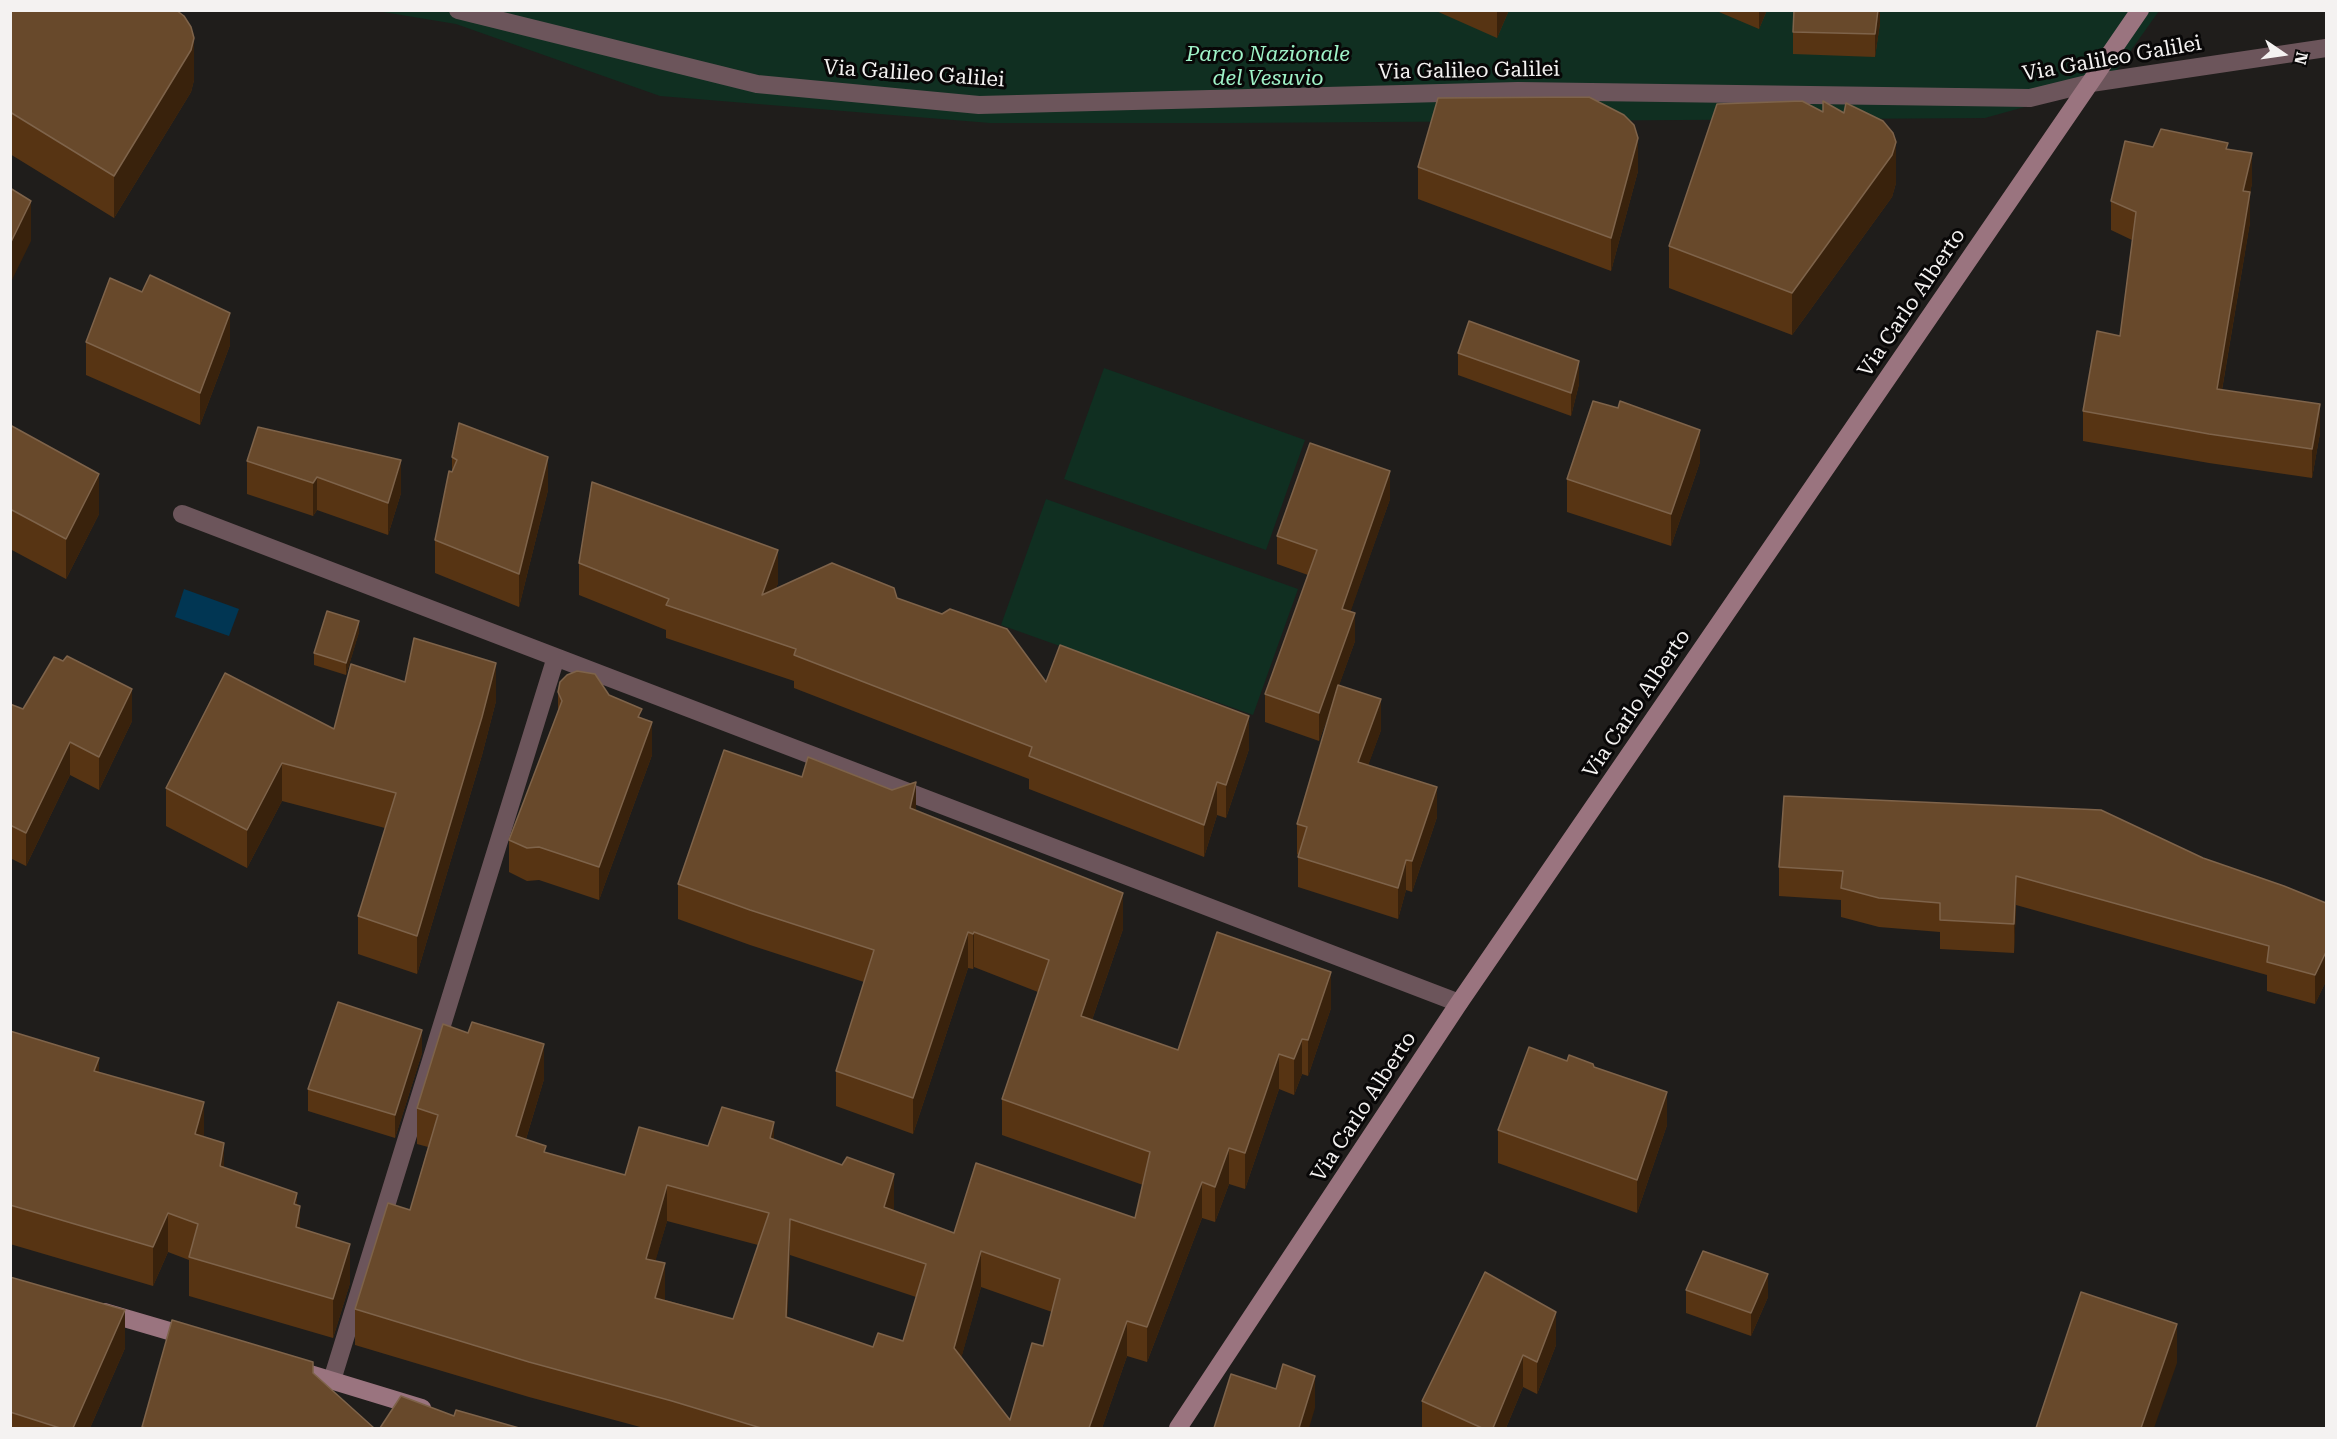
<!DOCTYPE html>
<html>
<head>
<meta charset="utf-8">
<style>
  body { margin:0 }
  #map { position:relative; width:2337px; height:1439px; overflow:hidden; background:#1f1d1b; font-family:"Roboto Serif",serif }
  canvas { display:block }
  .frame { position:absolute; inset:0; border:12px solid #f4f2f1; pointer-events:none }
  .north { position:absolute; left:2253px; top:24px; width:60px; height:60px; -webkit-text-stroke:4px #080707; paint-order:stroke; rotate:103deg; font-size:16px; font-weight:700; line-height:24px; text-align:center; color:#f4f2f1 }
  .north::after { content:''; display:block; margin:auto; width:21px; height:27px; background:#f4f2f1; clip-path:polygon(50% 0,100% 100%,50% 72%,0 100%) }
</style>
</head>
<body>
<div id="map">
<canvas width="2337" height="1439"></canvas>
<div class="frame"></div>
<div class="north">N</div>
</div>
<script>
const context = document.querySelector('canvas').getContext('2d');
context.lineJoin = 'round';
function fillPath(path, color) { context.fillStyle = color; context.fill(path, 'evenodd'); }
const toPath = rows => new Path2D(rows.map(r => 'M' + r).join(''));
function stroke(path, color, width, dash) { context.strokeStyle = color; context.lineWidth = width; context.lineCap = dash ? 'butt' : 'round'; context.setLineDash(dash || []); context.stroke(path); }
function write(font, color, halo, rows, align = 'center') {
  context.font = font + ' "Roboto Serif",serif'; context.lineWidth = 6; context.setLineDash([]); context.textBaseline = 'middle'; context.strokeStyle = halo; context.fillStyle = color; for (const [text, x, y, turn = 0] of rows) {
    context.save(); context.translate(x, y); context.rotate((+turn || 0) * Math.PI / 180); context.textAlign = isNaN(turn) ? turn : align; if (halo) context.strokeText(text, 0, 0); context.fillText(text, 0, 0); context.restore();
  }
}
const green = toPath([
  [377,11,2159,11,2107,84,1985,118,1229,123,990,123,660,96,456,24],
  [1104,368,1305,440,1266,550,1064,479],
  [1046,499,1298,589,1253,715,1001,625]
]);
const water = toPath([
  [184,589,239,609,229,636,175,617]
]);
const street = toPath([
  [458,10,757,84,979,105,1518,91,2030,98,2091,83,2326,48],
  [182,514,1459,1003],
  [332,1380,556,657]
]);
const secondary = toPath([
  [104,1312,193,1338],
  [294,1369,422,1408],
  [1178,1428,1459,1003,2140,10]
]);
const wall = toPath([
  [10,10,194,80,191,92,114,218,10,154],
  [1434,10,1509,10,1497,38],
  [1719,10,1767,10,1759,29,1719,12],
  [1880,10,1880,23,1875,57,1793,54,1793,32],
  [2153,147,2228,149,2252,183,2250,193,2250,222,2222,390,2320,433,2312,478,2209,463,2083,441,2083,411,2120,336,2132,240,2111,230,2111,201],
  [1418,167,1638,171,1611,271,1418,199],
  [1896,183,1892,197,1792,335,1669,288,1669,246],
  [142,292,230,345,200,425,86,375,86,342],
  [1458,353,1579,384,1571,416,1458,375],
  [10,425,99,514,66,579,10,549],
  [452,457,548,490,519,607,435,573,435,540,452,472],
  [247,461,401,493,388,535,317,510,313,516,247,494],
  [1700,462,1671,546,1567,512,1567,479],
  [1390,499,1350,612,1355,641,1339,685,1381,730,1368,765,1437,817,1412,892,1406,890,1398,919,1298,887,1298,855,1297,854,1297,824,1335,697,1319,741,1265,722,1265,694,1308,575,1277,564,1277,536],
  [579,563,778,583,776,588,897,598,1046,682,1249,749,1226,818,1217,815,1204,857,1029,789,1029,779,794,688,794,681,666,638,666,630,579,595],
  [359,632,346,675,314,665,314,653],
  [405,682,496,701,482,755,417,974,358,954,358,916,385,828,282,801,247,868,166,826,166,788,334,729],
  [558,692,609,695,642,718,652,755,599,900,539,880,527,881,509,872,509,840,558,711],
  [10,704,23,709,132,721,99,790,70,775,26,866,10,858],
  [802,777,916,811,1123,929,1092,1020,1178,1050,1331,1008,1308,1076,1302,1074,1294,1095,1279,1089,1245,1189,1229,1184,1215,1222,1202,1218,1147,1362,1127,1356,1102,1428,644,1428,529,1397,355,1345,355,1309,410,1210,428,1147,417,1144,417,1108,544,1079,526,1139,546,1153,625,1175,708,1146,774,1140,893,1210,954,1233,1135,1218,1143,1185,1002,1135,1002,1099,1038,992,974,967,973,969,968,968,913,1134,836,1106,836,1071,864,982,750,945,678,919,678,884],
  [667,1221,758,1245,733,1319,665,1300,655,1261],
  [790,1255,916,1297,903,1341,873,1347,787,1317],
  [981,1287,1052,1312,1043,1346,1010,1420,961,1358],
  [2203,858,2326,903,2326,981,2315,1004,2267,991,2267,975,2016,905,2014,953,1940,949,1940,932,1879,927,1841,917,1841,900,1779,896,1779,867],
  [10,1031,99,1072,204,1137,224,1167,297,1205,300,1229,350,1283,333,1338,189,1296,189,1260,168,1252,153,1286,10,1244],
  [422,1053,395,1138,308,1111,308,1089],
  [1567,1061,1594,1067,1667,1125,1637,1213,1498,1163,1498,1130],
  [1485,1272,1556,1345,1537,1394,1523,1387,1506,1428,1422,1428,1422,1401],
  [10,1277,125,1348,90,1428,10,1428],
  [1686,1290,1768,1297,1751,1336,1686,1313]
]);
const shadedWall = toPath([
  [1498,10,1509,10,1497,38,1497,12],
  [1759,10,1767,10,1759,29],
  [1878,10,1880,10,1880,23,1875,57,1875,34],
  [194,38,194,80,191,92,114,218,114,176],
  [1638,138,1638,171,1611,271,1611,238],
  [1896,142,1896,183,1892,197,1792,335,1792,293],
  [2252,153,2252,183,2250,193,2250,222,2217,419,2217,389,2243,191],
  [31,201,31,241,10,284,10,244],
  [230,313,230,345,200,425,200,393],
  [1579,361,1579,384,1571,416,1571,393],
  [2320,404,2320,433,2312,478,2312,449],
  [1700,430,1700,462,1671,546,1671,514],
  [548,457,548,490,519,607,519,574],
  [401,460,401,493,388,535,388,503],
  [1390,471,1390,499,1342,636,1342,609],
  [99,474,99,514,66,579,66,539],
  [317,477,317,510,313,516,313,483],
  [778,550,778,583,762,627,762,595],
  [1355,613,1355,641,1319,741,1319,713],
  [359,621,359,632,346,675,346,663],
  [496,663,496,701,482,755,417,974,417,936],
  [132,689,132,721,99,790,99,757],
  [1381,699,1381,730,1358,793,1358,762],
  [1249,716,1249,749,1226,818,1226,785],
  [652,722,652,755,599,900,599,867],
  [70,742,70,775,26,866,26,833],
  [282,763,282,801,247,868,247,830],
  [916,782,916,818,910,808],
  [1217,782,1217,815,1204,857,1204,825],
  [1437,787,1437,817,1412,892,1412,861],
  [1406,860,1406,890,1398,919,1398,888],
  [2016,876,2016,905,2014,953,2014,924],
  [1123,893,1123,929,1081,1052,1081,1016],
  [968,932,968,968,913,1134,913,1098],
  [974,932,974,967,973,969,973,934],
  [2326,952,2326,981,2315,1004,2315,975],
  [1331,972,1331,1008,1308,1076,1308,1040],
  [422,1030,422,1053,395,1138,395,1115],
  [1302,1039,1302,1074,1294,1095,1294,1059],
  [544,1044,544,1079,516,1172,516,1136],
  [1279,1054,1279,1089,1245,1189,1245,1153],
  [99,1058,99,1097,94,1071],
  [1667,1092,1667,1125,1637,1213,1637,1180],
  [204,1102,204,1141,195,1134],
  [774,1122,774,1158,770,1138],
  [224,1143,224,1182,220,1166],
  [1229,1148,1229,1184,1215,1222,1215,1187],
  [894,1174,894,1210,884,1243,884,1207],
  [1202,1182,1202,1218,1147,1362,1147,1327],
  [667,1185,667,1221,646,1294,646,1259],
  [297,1193,297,1220,300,1206,300,1245,296,1266,294,1204],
  [168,1213,168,1252,153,1286,153,1247],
  [790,1219,790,1255,786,1352,786,1317],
  [350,1244,350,1283,333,1338,333,1299],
  [981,1251,981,1287,954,1384,954,1348],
  [665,1263,665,1299,655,1333,655,1298],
  [1768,1274,1768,1297,1751,1336,1751,1313],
  [125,1310,125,1348,90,1428,73,1428],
  [1556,1312,1556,1345,1537,1394,1537,1362],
  [1127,1321,1127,1356,1102,1428,1089,1428],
  [2177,1324,2177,1363,2154,1428,2141,1428],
  [1523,1355,1523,1387,1506,1428,1493,1428],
  [1315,1376,1315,1408,1309,1428,1299,1428]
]);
const building = toPath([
  [10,10,176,10,184,16,191,27,194,38,191,50,114,176,10,112,10,10],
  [1794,10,1878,10,1875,34,1793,32,1794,10],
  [1589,97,1624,115,1634,125,1638,138,1611,238,1418,167,1438,98,1589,97],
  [1802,101,1823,112,1823,101,1844,113,1846,103,1883,121,1893,133,1896,142,1892,155,1792,293,1669,246,1717,104,1802,101],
  [2161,129,2228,143,2226,149,2252,153,2243,191,2250,192,2217,389,2320,404,2312,449,2209,434,2083,411,2097,331,2120,336,2136,212,2111,201,2125,141,2153,147,2161,129],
  [10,188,31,201,10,244,10,188],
  [150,275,230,313,200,393,86,342,110,278,142,292,150,275],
  [1469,321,1579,361,1571,393,1458,353,1469,321],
  [1593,401,1618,408,1620,401,1700,430,1671,514,1567,479,1593,401],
  [459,423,548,457,519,574,435,540,449,471,452,472,457,460,452,457,459,423],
  [10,425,99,474,66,539,10,509,10,425],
  [258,427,401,460,388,503,317,477,313,483,247,461,258,427],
  [1310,443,1390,471,1342,609,1355,613,1319,713,1265,694,1317,550,1277,536,1310,443],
  [592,482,778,550,762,595,832,563,894,588,897,598,942,614,950,609,1007,629,1046,682,1060,645,1249,716,1226,785,1217,782,1204,825,1029,756,1032,747,794,655,796,649,666,605,669,599,579,563,592,482],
  [327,611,359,621,346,663,314,653,327,611],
  [414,638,496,663,482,717,417,936,358,916,396,793,282,763,247,830,166,788,225,673,334,729,351,664,405,682,414,638],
  [67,656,132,689,99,757,70,742,26,833,10,825,10,704,23,709,54,657,63,661,67,656],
  [577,671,595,674,609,695,642,709,638,717,652,722,599,867,539,847,527,848,509,840,562,701,558,692,560,682,567,675,577,671],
  [1338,685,1381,699,1358,762,1437,787,1412,861,1406,860,1398,888,1298,857,1307,827,1297,824,1338,685],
  [724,750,802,777,808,757,892,790,916,782,910,808,1123,893,1081,1016,1178,1050,1217,932,1331,972,1308,1040,1302,1039,1294,1059,1279,1054,1245,1153,1229,1148,1215,1187,1202,1182,1147,1327,1127,1321,1089,1428,761,1428,672,1401,529,1362,355,1309,388,1203,410,1210,438,1115,417,1108,443,1024,468,1033,472,1022,544,1044,516,1136,546,1146,544,1152,625,1175,639,1127,708,1146,722,1107,774,1122,770,1138,842,1165,847,1157,894,1174,884,1207,954,1233,976,1163,1135,1218,1150,1152,1002,1099,1049,960,974,932,973,934,968,932,913,1098,836,1071,874,950,750,910,678,884,724,750],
  [667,1185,769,1213,733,1319,655,1298,665,1263,646,1259,667,1185],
  [790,1219,926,1264,903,1341,878,1333,873,1347,786,1317,790,1219],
  [981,1251,1060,1279,1043,1346,1032,1343,1010,1420,954,1348,981,1251],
  [1784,796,2101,810,2203,858,2284,886,2326,903,2326,952,2315,975,2267,962,2269,946,2016,876,2014,924,1940,920,1940,903,1879,898,1841,888,1843,871,1779,867,1784,796],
  [338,1002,422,1030,395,1115,308,1089,338,1002],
  [10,1031,99,1058,94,1071,204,1102,195,1134,224,1143,220,1166,297,1193,294,1204,300,1206,296,1227,350,1244,333,1299,189,1257,198,1224,168,1213,153,1247,10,1205,10,1031],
  [1529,1047,1567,1061,1569,1055,1593,1064,1594,1067,1667,1092,1637,1180,1498,1130,1529,1047],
  [1703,1251,1768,1274,1751,1313,1686,1290,1703,1251],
  [1485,1272,1556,1312,1537,1362,1523,1355,1493,1428,1482,1428,1422,1401,1485,1272],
  [10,1277,125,1310,73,1428,60,1428,10,1412,10,1277],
  [2081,1292,2177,1324,2141,1428,2036,1428,2081,1292],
  [172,1320,313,1362,313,1373,374,1428,146,1428,142,1427,172,1320],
  [1283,1364,1315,1376,1299,1428,1214,1428,1231,1374,1276,1389,1283,1364],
  [401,1396,454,1416,456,1410,519,1428,380,1428,401,1396]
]);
const parkNames = [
  ["Parco Nazionale",1268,55],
  ["del Vesuvio",1268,79]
];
const streetNames = [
  ["Via Galileo Galilei",2112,59,-10],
  ["Via Galileo Galilei",1469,71,-1],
  ["Via Galileo Galilei",914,74,4],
  ["Via Carlo Alberto",1912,303,-56],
  ["Via Carlo Alberto",1637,704,-56],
  ["Via Carlo Alberto",1364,1107,-57]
];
fillPath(green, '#102f21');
fillPath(water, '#013653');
stroke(street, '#6c555b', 18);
stroke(secondary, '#9a747f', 18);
fillPath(wall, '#573413');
fillPath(shadedWall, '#39220c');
fillPath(building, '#68492b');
stroke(building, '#7e634a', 1.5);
write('italic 21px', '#9ff3c8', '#080707', parkNames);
write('21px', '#f4f2f1', '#080707', streetNames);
</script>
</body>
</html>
